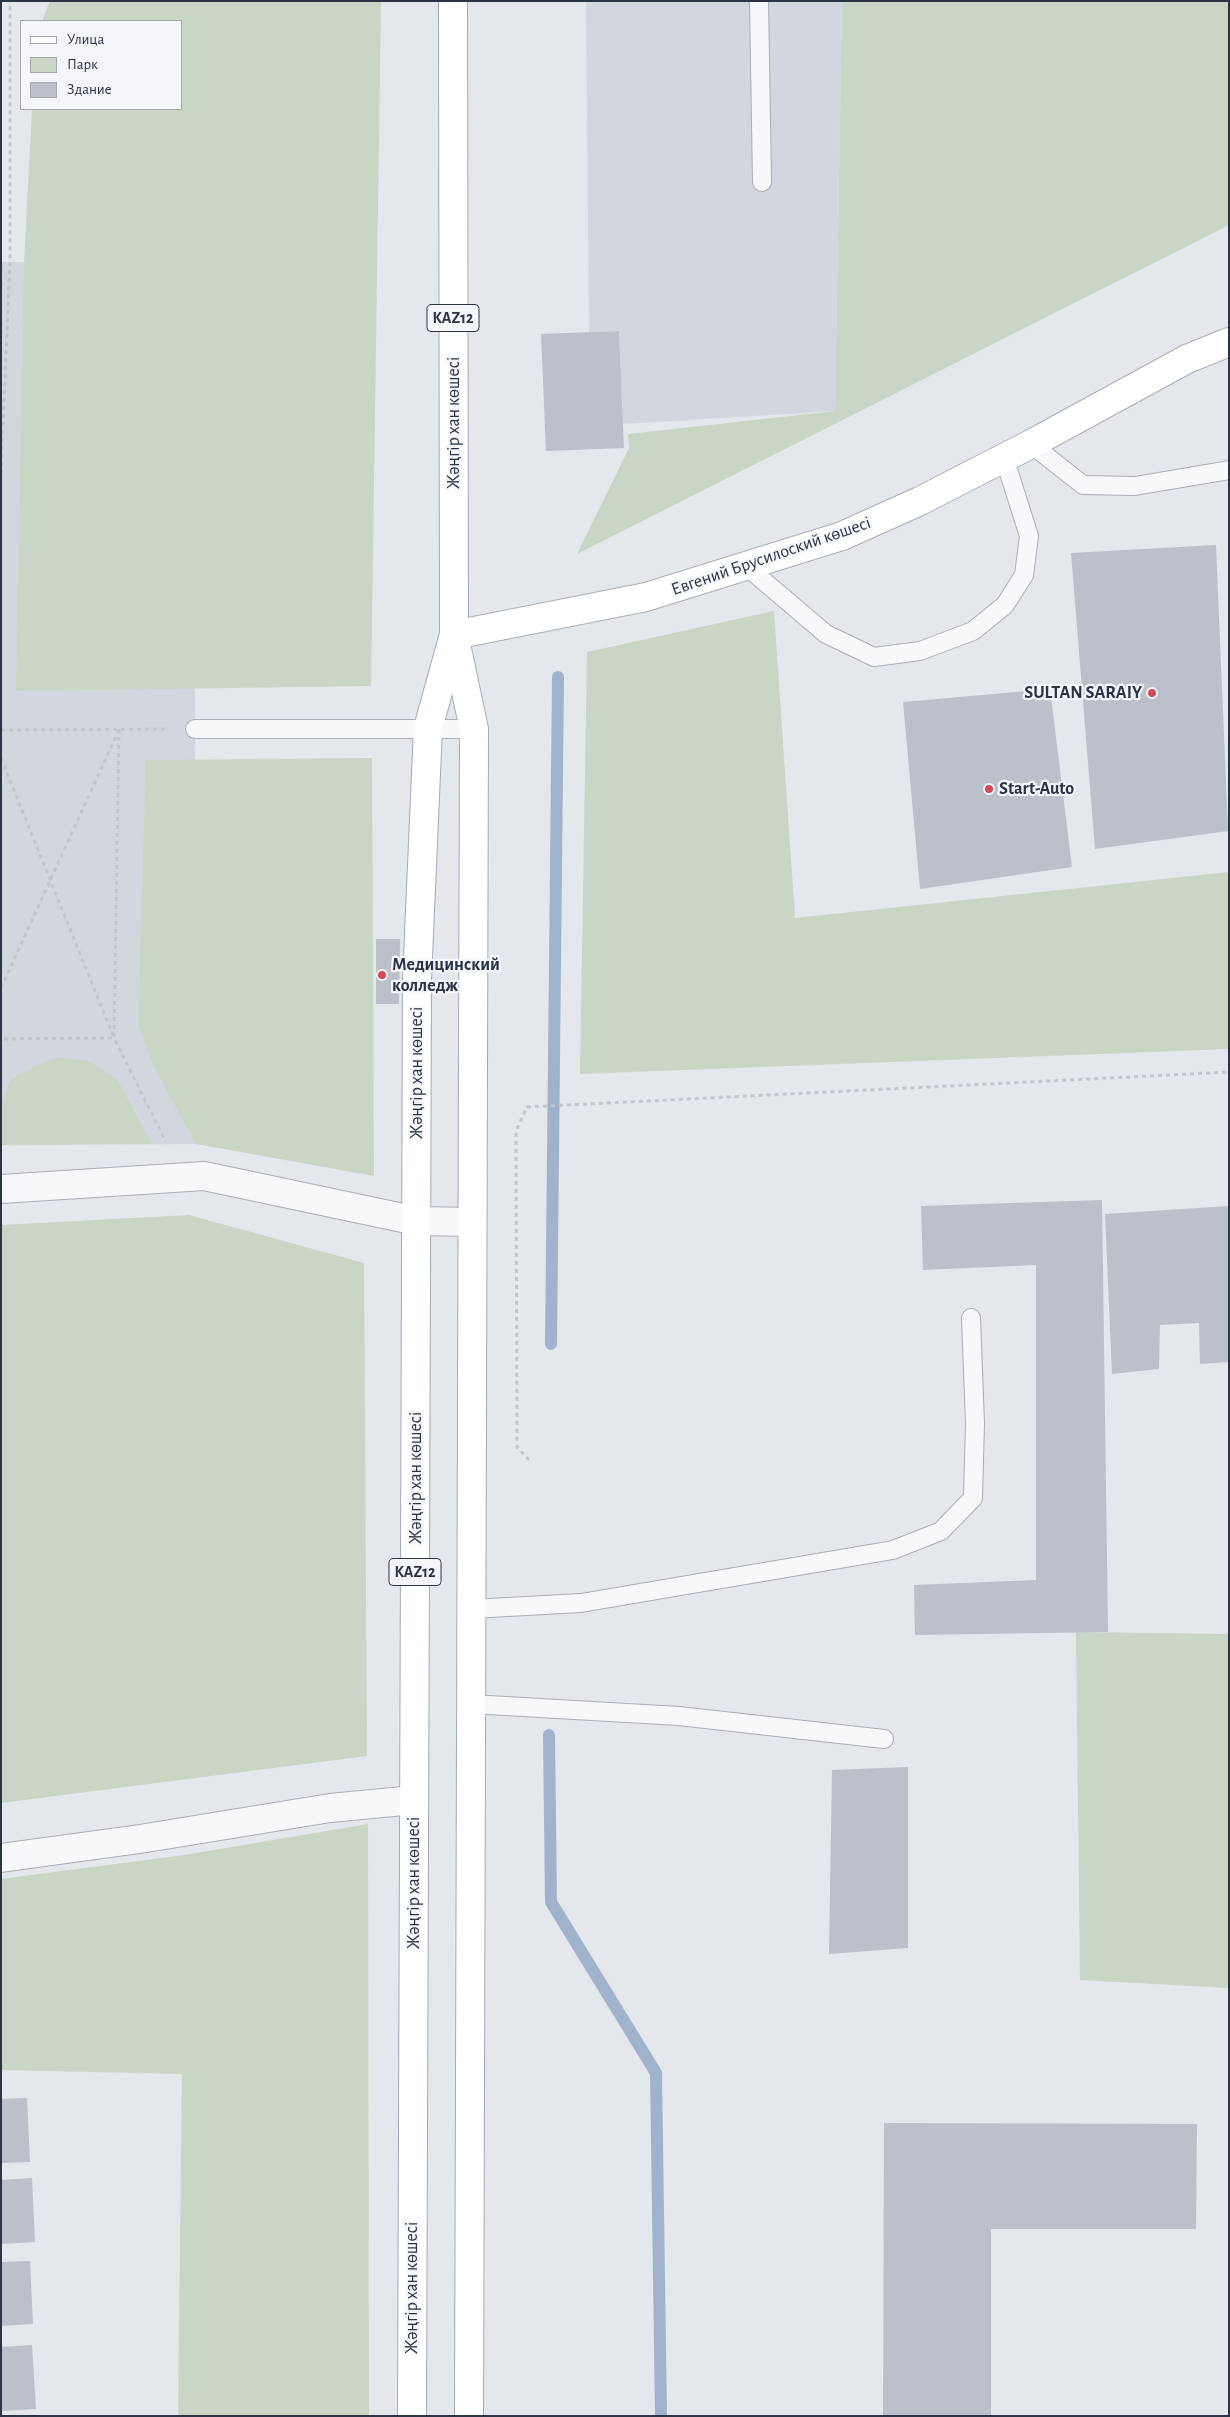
<!DOCTYPE html>
<html>
<head>
<meta charset="utf-8">
<style>
  body { margin:0 }
  #map { position:relative; width:1230px; height:2417px; overflow:hidden; background:#e4e7ec; font-family:"Alegreya Sans",sans-serif }
  canvas { display:block }
  .frame { position:absolute; inset:0; border:2px solid #2b3445; pointer-events:none }
  .legend { position:absolute; left:20px; top:20px; width:162px; height:90px; box-sizing:border-box; background:#f4f6f9; border:1px solid #a4a8b1; margin:0; padding:6px 9px; list-style:none; font-size:15px; color:#2b3445 }
  .legend li { display:flex; align-items:center; gap:10px; height:25px }
  .legend b { width:25px; border:1px solid #a4a8b1 }
</style>
</head>
<body>
<div id="map">
<canvas width="1230" height="2417"></canvas>
<div class="frame"></div>
<ul class="legend">
<li><b style="height:6px;background:#fff"></b>Улица</li>
<li><b style="height:14px;background:#c9d6c5"></b>Парк</li>
<li><b style="height:14px;background:#bbc0ca"></b>Здание</li>
</ul>
</div>
<script>
const context = document.querySelector('canvas').getContext('2d');
context.lineJoin = 'round';
function fillPath(path, color) { context.fillStyle = color; context.fill(path, 'evenodd'); }
const toPath = rows => new Path2D(rows.map(r => 'M' + r).join(''));
function stroke(path, color, width, dash) { context.strokeStyle = color; context.lineWidth = width; context.lineCap = dash ? 'butt' : 'round'; context.setLineDash(dash || []); context.stroke(path); }
function write(font, color, halo, rows, align = 'center') {
  context.font = font + ' "Alegreya Sans",sans-serif'; context.lineWidth = 4.5; context.setLineDash([]); context.textBaseline = 'middle'; context.strokeStyle = halo; context.fillStyle = color; for (const [text, x, y, turn = 0] of rows) {
    context.save(); context.translate(x, y); context.rotate((+turn || 0) * Math.PI / 180); context.textAlign = isNaN(turn) ? turn : align; if (halo) context.strokeText(text, 0, 0); context.fillText(text, 0, 0); context.restore();
  }
}
const built = toPath([
  [586,1,842,1,835,411,623,424,619,331,589,332],
  [194,261,196,1144,1,1145,1,262]
]);
const green = toPath([
  [50,1,381,1,371,686,16,691,24,262,32,109,181,109,181,21,42,21],
  [842,1,1229,1,1229,225,577,554,629,448,628,434,835,411],
  [774,611,795,918,1229,872,1229,1049,580,1074,587,652],
  [372,758,374,1176,196,1144,154,1067,138,1024,146,760],
  [58,1057,88,1061,117,1079,152,1144,1,1145,1,1104,10,1081,30,1068],
  [189,1215,364,1263,367,1756,1,1803,1,1225],
  [1076,1632,1229,1634,1229,1988,1080,1980],
  [368,1824,369,2416,178,2416,182,2074,1,2070,1,1879,184,1855]
]);
const stream = toPath([
  [551,1344,558,677],
  [549,1735,551,1902,656,2073,661,2416]
]);
const building = toPath([
  [619,331,624,448,546,451,541,334],
  [1216,545,1228,831,1095,849,1071,553],
  [1050,689,1072,867,920,889,903,702],
  [376,939,400,939,399,1004,376,1004],
  [1102,1200,1108,1632,915,1635,914,1585,1036,1580,1036,1265,923,1270,921,1206],
  [1229,1206,1229,1362,1200,1364,1199,1323,1160,1325,1159,1369,1112,1374,1105,1214],
  [908,1767,908,1948,829,1954,832,1770],
  [27,2098,30,2162,1,2163,1,2099],
  [884,2123,1197,2124,1196,2229,991,2229,991,2416,883,2416],
  [32,2178,35,2242,1,2244,1,2180],
  [30,2261,33,2324,1,2326,1,2262],
  [32,2345,36,2409,1,2411,1,2347]
]);
const path = toPath([
  [1,474,10,262,10,1],
  [119,729,114,1038,166,1142],
  [1,730,165,729],
  [1,758,114,1038,1,1039],
  [1,988,118,732],
  [529,1460,517,1447,516,1131,527,1107,1229,1072]
]);
const service = toPath([
  [759,1,762,182],
  [1031,444,1083,485,1135,486,1229,470],
  [746,566,826,634,874,657,920,651,973,631,1005,605,1024,575,1029,536,1004,457],
  [195,729,474,729],
  [471,1609,581,1603,893,1550,941,1531,973,1498,975,1423,971,1318],
  [471,1704,679,1716,884,1739]
]);
const minor = toPath([
  [1,1189,204,1176,417,1221,472,1222],
  [1,1858,140,1839,330,1808,414,1800]
]);
const secondary = toPath([
  [454,635,646,597,842,536,920,501,1031,444,1187,359,1229,342]
]);
const primary = toPath([
  [453,1,454,635,474,729,469,2416],
  [412,2416,417,980,428,728,453,638]
]);
const markers = [
  [1152,693,5,"#d1495b"],
  [989,789,5,"#d1495b"],
  [382,975,5,"#d1495b"]
];
const shields = [
  [453,318,52],
  [415,1572,52]
];
const shieldNames = [
  ["KAZ12",453,318],
  ["KAZ12",415,1572]
];
const streetNames = [
  ["Жәңгір хан көшесі",454,423,-90],
  ["Евгений Брусилоский көшесі",771,556,-19],
  ["Жәңгір хан көшесі",417,1073,-90],
  ["Жәңгір хан көшесі",416,1478,-90],
  ["Жәңгір хан көшесі",414,1883,-90],
  ["Жәңгір хан көшесі",412,2288,-90]
];
const poiNames = [
  ["SULTAN SARAIY",1142,693,"right"],
  ["Start-Auto",999,789],
  ["Медицинский",392,965],
  ["колледж",392,986]
];
fillPath(built, '#d2d6de');
fillPath(green, '#c9d6c5');
stroke(stream, '#9fb4cc', 12);
fillPath(building, '#bbc0ca');
stroke(service, '#a9aeb7', 20);
stroke(minor, '#a9aeb7', 30);
stroke(secondary, '#a9aeb7', 30);
stroke(primary, '#a3abb8', 30);
stroke(path, '#c2c5cb', 3, [4, 4]);
stroke(service, '#f7f8fa', 18);
stroke(minor, '#f7f8fa', 28);
stroke(secondary, '#fff', 28);
stroke(primary, '#fff', 28);
for (const [x, y, r, color] of markers) { const dot = new Path2D(); dot.arc(x, y, r, 0, 2 * Math.PI); context.fillStyle = color; context.fill(dot); stroke(dot, '#f4f6f9', 2); }
for (const [x, y, w] of shields) { const box = new Path2D(); box.roundRect(x - w / 2, y - 13.5, w, 27, 4); context.fillStyle = '#f4f6f9'; context.fill(box); stroke(box, '#2b3445', 1); }
write('bold 16px', '#2b3445', null, shieldNames);
write('18px', '#2b3445', '#f4f6f9', streetNames);
write('bold 18px', '#2b3445', '#f4f6f9', poiNames, 'left');
</script>
</body>
</html>
